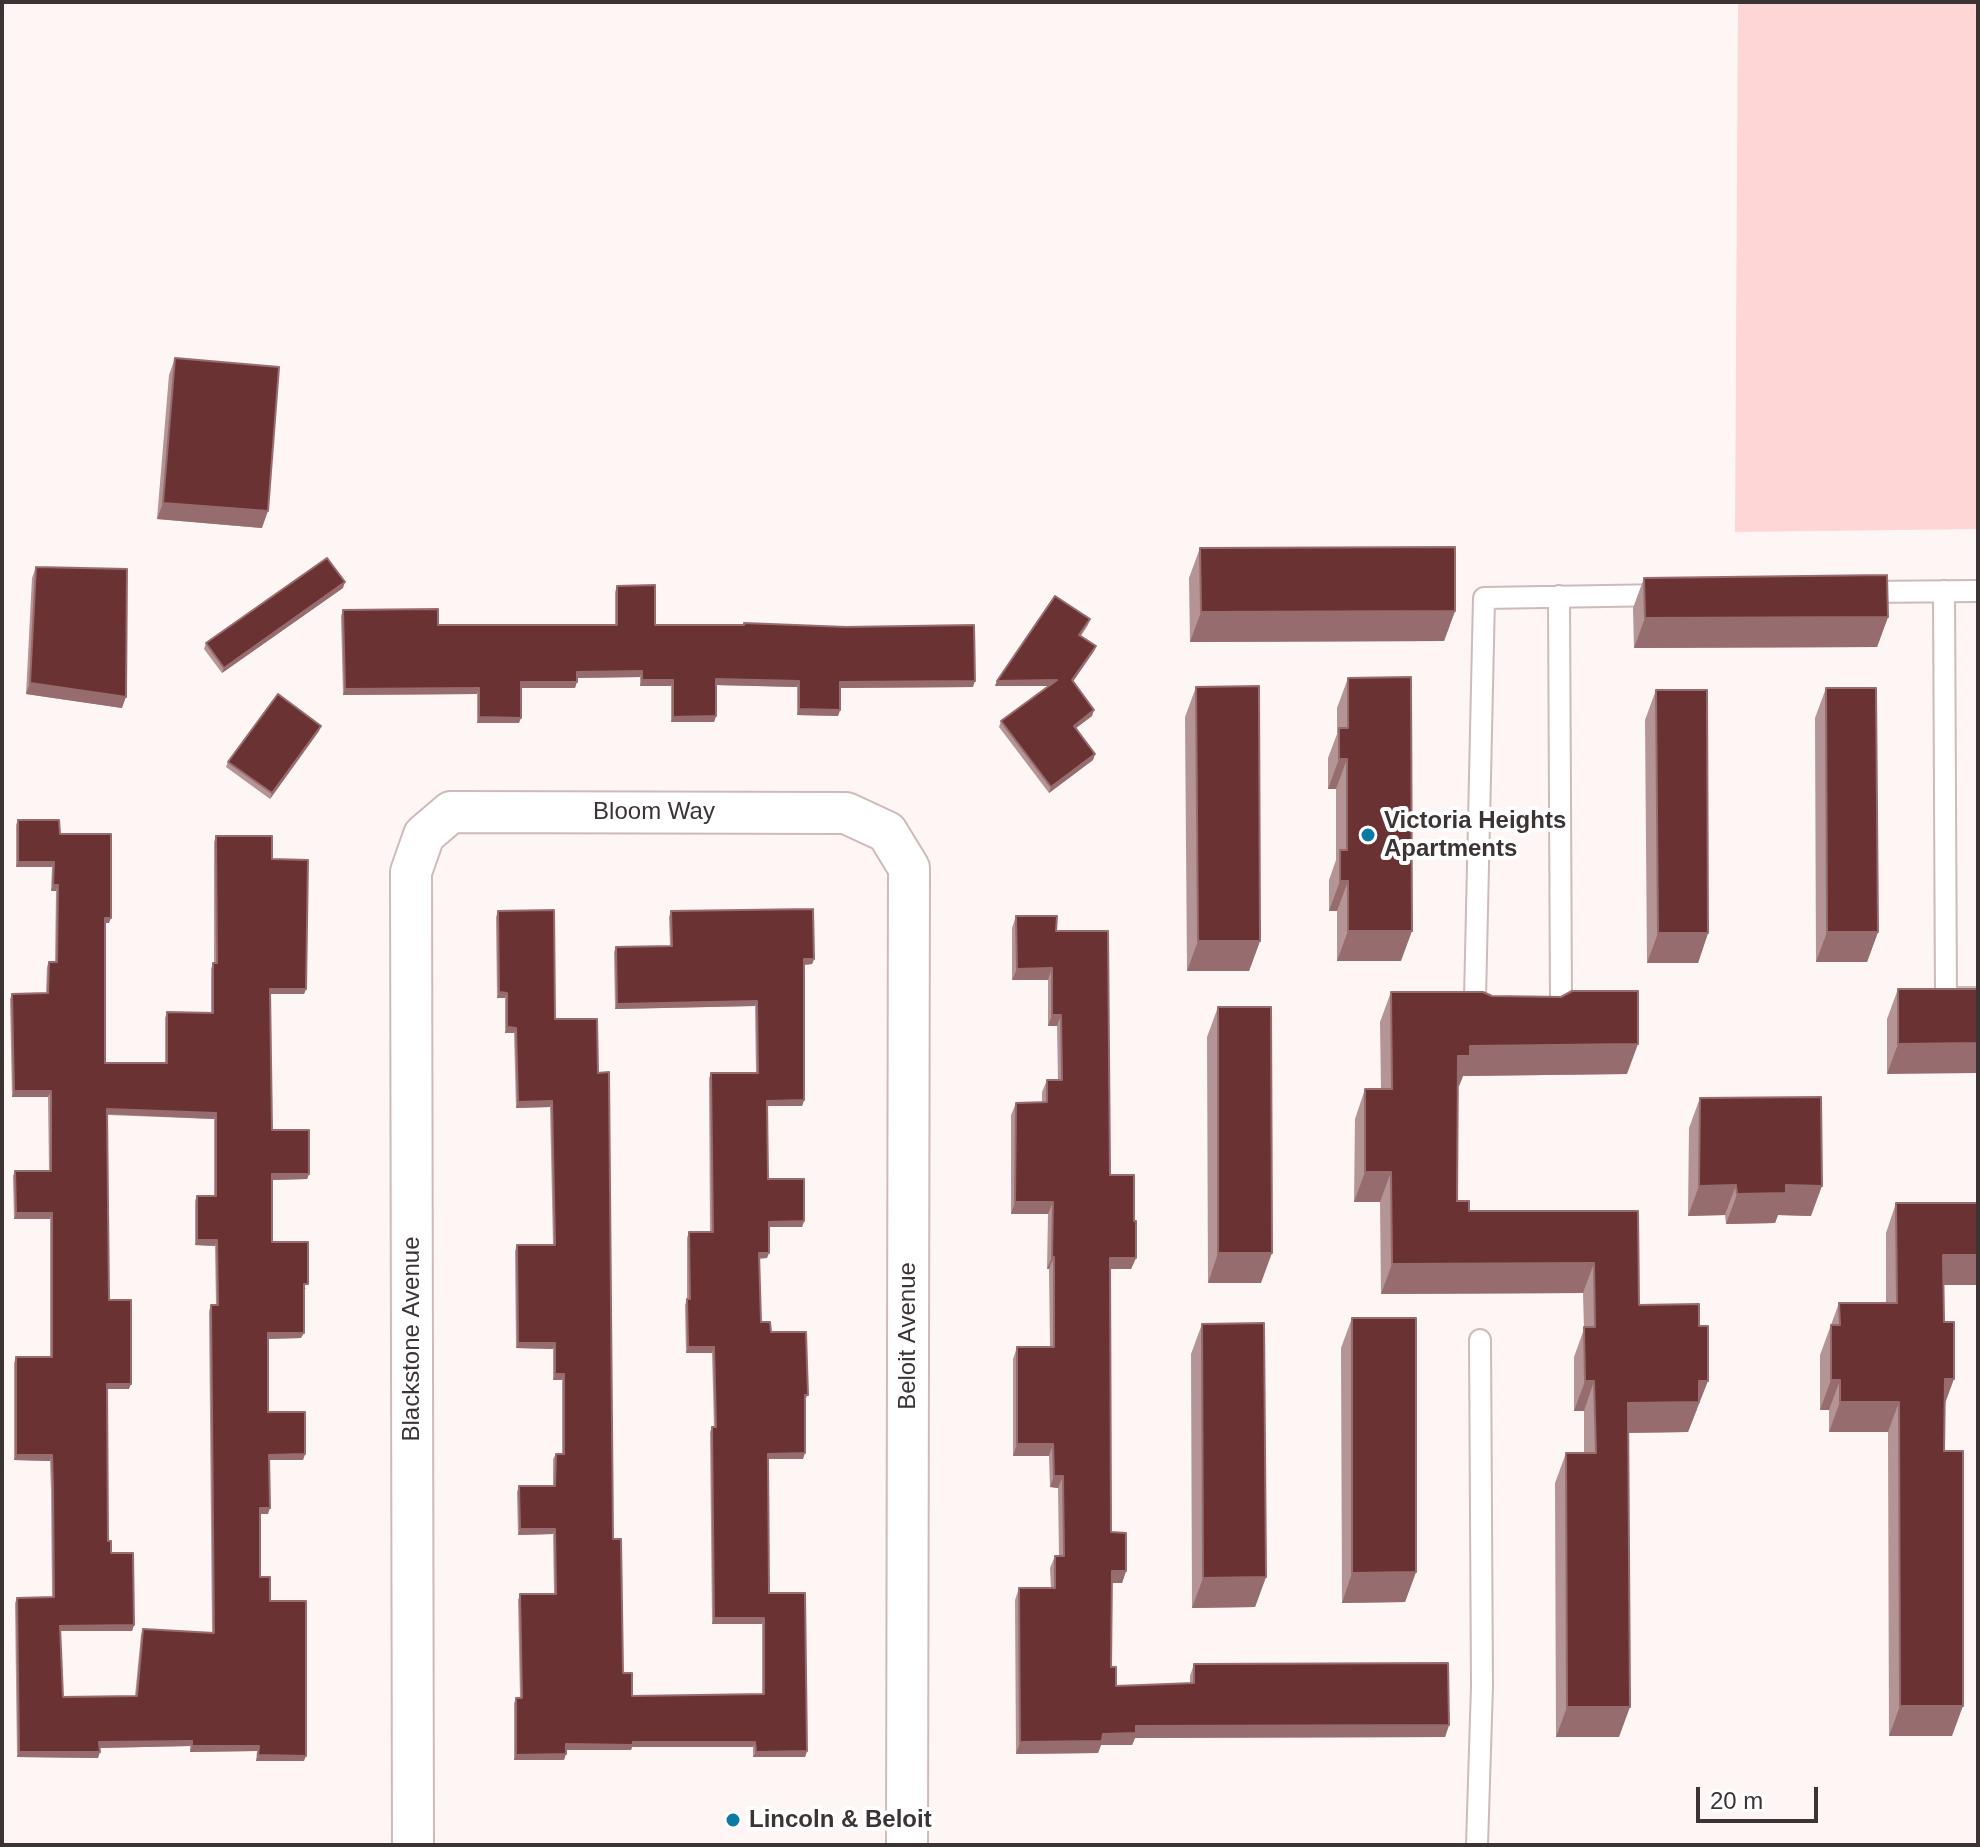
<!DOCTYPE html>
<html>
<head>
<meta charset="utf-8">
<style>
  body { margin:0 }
  #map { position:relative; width:1980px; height:1847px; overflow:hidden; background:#fef5f5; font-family:Arial,sans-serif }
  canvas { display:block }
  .frame { position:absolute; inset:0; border:4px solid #3c3434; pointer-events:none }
  .scale { position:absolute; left:1696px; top:1787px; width:122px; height:36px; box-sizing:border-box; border:4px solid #3c3434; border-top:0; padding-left:10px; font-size:24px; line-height:28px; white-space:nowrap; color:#3c3434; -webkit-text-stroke:6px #fff; paint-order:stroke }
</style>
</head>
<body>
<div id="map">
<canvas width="1980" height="1847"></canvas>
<div class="frame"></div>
<div class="scale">20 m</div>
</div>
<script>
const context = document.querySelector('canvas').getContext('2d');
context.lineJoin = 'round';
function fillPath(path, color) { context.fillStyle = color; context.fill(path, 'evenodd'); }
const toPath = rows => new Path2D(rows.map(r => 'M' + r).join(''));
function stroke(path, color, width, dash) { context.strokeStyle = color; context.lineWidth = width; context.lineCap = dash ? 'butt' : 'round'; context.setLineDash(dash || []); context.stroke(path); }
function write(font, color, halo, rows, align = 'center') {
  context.font = font + ' Arial,sans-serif'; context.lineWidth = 8; context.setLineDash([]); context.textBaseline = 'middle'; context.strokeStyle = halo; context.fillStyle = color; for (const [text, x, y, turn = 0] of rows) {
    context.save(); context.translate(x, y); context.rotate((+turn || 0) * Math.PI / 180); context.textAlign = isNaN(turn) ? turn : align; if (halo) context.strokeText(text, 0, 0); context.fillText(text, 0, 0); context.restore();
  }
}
const green = toPath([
  [1738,2,1978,2,1978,529,1735,532]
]);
const lane = toPath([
  [1944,591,1946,998,1978,998],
  [1862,592,1978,591],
  [1487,1013,1481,1013,1475,999,1484,598,1666,595],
  [1547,1014,1550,1014,1561,1005,1559,596],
  [1477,1845,1482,1686,1480,1340]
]);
const street = toPath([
  [413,1845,411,872,424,835,451,812,846,813,887,832,909,868,907,1845]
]);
const wall = toPath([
  [175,358,262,528,157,519,169,375],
  [1200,548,1455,611,1444,641,1190,642,1189,578],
  [36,567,122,708,26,694,32,578],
  [1644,578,1888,617,1877,647,1634,648,1633,608],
  [617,586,655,625,973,687,840,688,840,710,838,716,797,715,797,687,716,685,716,716,714,722,671,722,671,686,640,686,640,677,577,678,575,688,521,688,519,723,477,723,477,694,343,695,341,616,343,610,438,625,615,625,615,592],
  [343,588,222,673,204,649,206,643],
  [1090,619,1088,625,1081,636,1096,646,1094,651,1073,681,1092,716,1076,728,1095,754,1093,760,1049,793,999,727,1001,721,1049,686,995,686,997,681],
  [1348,678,1401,961,1337,961,1337,911,1329,911,1329,880,1336,860,1336,789,1328,789,1328,758,1337,734,1337,708],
  [1196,687,1260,941,1249,971,1187,971,1185,717],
  [1826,688,1878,932,1867,962,1816,962,1815,718],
  [1656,690,1708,933,1698,963,1647,963,1645,720],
  [319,731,270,799,226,767,228,762],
  [18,820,60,834,109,923,105,923,105,1063,165,1063,165,1018,167,1012,211,1013,211,969,213,963,214,963,214,842,216,836,272,859,306,989,304,994,270,994,272,1130,309,1174,307,1179,272,1180,272,1242,306,1289,304,1289,301,1338,268,1339,268,1412,305,1454,303,1460,269,1460,268,1514,260,1514,260,1577,270,1601,304,1761,256,1761,257,1751,190,1752,190,1746,99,1748,98,1758,17,1757,15,1603,17,1598,52,1597,51,1492,50,1461,14,1460,14,1363,16,1357,50,1357,50,1219,14,1219,13,1176,15,1171,49,1171,48,1097,12,1097,10,999,12,994,46,993,47,967,49,962,55,962,56,891,51,891,52,867,16,867,16,825],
  [107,1115,214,1119,214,1196,197,1196,195,1201,195,1245,215,1246,216,1305,211,1305,209,1311,212,1633,143,1629,141,1635,135,1696,63,1697,60,1631,132,1631,134,1625,111,1553,108,1541,107,1389,129,1389,109,1300],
  [498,911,555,1019,598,1073,613,1539,623,1673,632,1696,762,1694,762,1624,712,1624,710,1432,712,1427,714,1427,712,1353,686,1353,685,1305,687,1299,687,1238,689,1232,710,1232,709,1078,711,1073,756,1073,755,1006,615,1009,614,952,616,947,670,946,669,917,671,911,814,959,812,964,804,965,804,1100,802,1106,767,1106,768,1179,804,1221,802,1227,769,1227,767,1258,759,1258,761,1322,771,1332,808,1395,805,1400,803,1459,768,1459,769,1593,807,1751,805,1757,753,1757,753,1747,632,1747,631,1750,566,1750,564,1760,514,1760,514,1703,516,1698,520,1698,518,1600,520,1594,554,1594,553,1534,518,1535,517,1492,519,1486,553,1486,553,1459,556,1454,562,1454,562,1380,553,1380,553,1349,516,1348,515,1251,517,1245,553,1245,550,1107,516,1108,514,1033,505,1033,505,998,497,998,496,917],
  [1016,916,1056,931,1110,1175,1134,1221,1136,1258,1131,1269,1110,1269,1111,1532,1126,1571,1122,1583,1112,1583,1111,1667,1116,1686,1190,1683,1190,1676,1194,1664,1449,1725,1445,1737,1135,1738,1132,1745,1101,1745,1098,1753,1016,1754,1015,1600,1019,1588,1051,1588,1050,1568,1055,1556,1059,1556,1058,1488,1050,1487,1049,1456,1013,1456,1013,1359,1017,1347,1050,1347,1049,1269,1047,1269,1048,1214,1011,1214,1011,1115,1016,1103,1042,1102,1042,1092,1047,1080,1058,1080,1057,1026,1048,1026,1048,980,1012,980,1012,928],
  [1898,989,1978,989,1887,1074,1887,1019],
  [1391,992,1627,1074,1463,1076,1459,1086,1458,1086,1457,1201,1469,1211,1638,1211,1639,1305,1697,1411,1696,1411,1688,1432,1628,1433,1619,1737,1556,1737,1555,1483,1566,1453,1584,1453,1584,1411,1574,1411,1574,1357,1584,1329,1583,1293,1381,1294,1380,1202,1354,1202,1355,1119,1365,1089,1381,1089,1380,1022],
  [1218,1007,1261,1283,1208,1283,1207,1037],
  [1700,1098,1811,1216,1778,1215,1775,1223,1726,1224,1725,1215,1688,1216,1689,1128],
  [1896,1203,1978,1203,1978,1285,1944,1285,1944,1451,1952,1736,1889,1736,1888,1432,1829,1432,1829,1410,1820,1410,1820,1355,1839,1303,1886,1303,1886,1233],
  [1352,1318,1416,1572,1405,1602,1342,1603,1341,1348],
  [1202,1324,1266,1577,1255,1607,1192,1608,1191,1354]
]);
const shadedWall = toPath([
  [163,503,268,511,262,528,157,519],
  [345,582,343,588,222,673,224,668],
  [1455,611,1444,641,1190,642,1201,612],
  [1888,617,1877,647,1634,648,1645,618],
  [1096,646,1094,651,1070,686,1072,680],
  [642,671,640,677,575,678,577,672],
  [716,679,799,681,797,687,714,685],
  [642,680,673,680,671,686,640,686],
  [1057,680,1055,686,995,686,997,681],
  [975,681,973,687,838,688,840,682],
  [521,682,577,682,575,688,519,688],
  [30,683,126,697,122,708,26,694],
  [479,688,477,694,343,695,345,689],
  [799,709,840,710,838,716,797,715],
  [1094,710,1092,716,1072,731,1074,726],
  [716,716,714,722,671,722,673,717],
  [479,717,521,718,519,723,477,723],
  [321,726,319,731,270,799,272,793],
  [1095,754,1093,760,1049,793,1051,787],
  [1339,759,1347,759,1336,789,1328,789],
  [18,862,54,862,52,867,16,867],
  [1340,881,1348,881,1337,911,1329,911],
  [53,885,58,885,56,891,51,891],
  [105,918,111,918,109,923,103,923],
  [1348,931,1412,931,1401,961,1337,961],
  [1827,932,1878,932,1867,962,1816,962],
  [1658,933,1708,933,1698,963,1647,963],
  [1198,941,1260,941,1249,971,1187,971],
  [804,959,814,959,812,964,802,965],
  [1052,968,1048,980,1012,980,1017,969],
  [270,989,306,989,304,994,268,994],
  [499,992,507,993,505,998,497,998],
  [757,1001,755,1006,615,1009,617,1004],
  [1052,1015,1061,1015,1057,1026,1048,1026],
  [507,1027,516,1028,514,1033,505,1033],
  [1978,1043,1978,1073,1887,1074,1898,1044],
  [1638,1044,1627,1074,1463,1076,1459,1086,1447,1086,1458,1056,1470,1046],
  [14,1091,51,1091,48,1097,12,1097],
  [804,1100,802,1106,765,1106,767,1101],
  [552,1101,550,1107,516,1108,518,1102],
  [107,1109,216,1113,214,1119,105,1114],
  [1365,1172,1391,1172,1380,1202,1354,1202],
  [272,1174,309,1174,307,1179,270,1180],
  [1736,1185,1725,1215,1688,1216,1699,1186],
  [1786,1185,1822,1186,1811,1216,1778,1215,1775,1223,1726,1224,1737,1194],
  [1015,1202,1053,1202,1048,1214,1011,1214],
  [16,1213,52,1213,50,1219,14,1219],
  [804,1221,802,1227,766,1227,769,1222],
  [197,1240,217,1240,215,1246,195,1245],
  [759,1253,769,1253,767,1258,757,1259],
  [1218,1253,1272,1253,1261,1283,1208,1283],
  [1943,1255,1978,1255,1978,1285,1932,1285],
  [1052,1257,1054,1257,1049,1269,1047,1269],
  [1110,1258,1136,1258,1131,1269,1106,1269],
  [1594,1263,1583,1293,1381,1294,1392,1264],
  [268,1333,304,1333,301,1338,266,1339],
  [518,1343,555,1343,553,1349,516,1348],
  [688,1347,714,1347,712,1353,686,1353],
  [555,1374,564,1374,562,1380,553,1380],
  [1945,1379,1954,1379,1943,1409],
  [1831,1380,1840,1380,1829,1410,1820,1410],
  [1585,1381,1594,1381,1584,1411,1574,1411],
  [1699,1381,1708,1381,1688,1432,1617,1433,1628,1403],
  [107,1384,131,1384,129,1389,105,1389],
  [1840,1402,1899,1402,1888,1432,1829,1432],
  [1017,1444,1053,1444,1049,1456,1013,1456],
  [805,1453,803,1459,766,1459,768,1454],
  [305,1454,303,1460,267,1460,269,1455],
  [16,1455,52,1455,50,1461,14,1460],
  [1054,1476,1063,1476,1058,1488,1050,1487],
  [260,1508,270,1508,268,1514,257,1514],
  [520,1529,555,1529,553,1534,518,1535],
  [1112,1571,1126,1571,1122,1583,1108,1583],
  [1416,1572,1405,1602,1342,1603,1352,1573],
  [1266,1577,1255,1607,1192,1608,1203,1578],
  [714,1618,764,1618,762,1624,712,1624],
  [134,1625,132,1631,58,1631,60,1626],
  [1900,1706,1963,1706,1952,1736,1889,1736],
  [1567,1707,1630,1707,1619,1737,1556,1737],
  [1449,1725,1445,1737,1135,1738,1132,1745,1101,1745,1098,1753,1016,1754,1020,1742,1136,1726],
  [192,1741,190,1746,97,1748,99,1742],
  [633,1742,755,1742,753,1747,632,1747,631,1750,564,1750,566,1744],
  [192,1746,259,1746,257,1751,190,1752],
  [807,1751,805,1757,753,1757,756,1752],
  [19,1752,100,1752,98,1758,17,1757],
  [566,1754,564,1760,514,1760,516,1755],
  [258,1755,306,1756,304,1761,256,1761]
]);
const building = toPath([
  [175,358,279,367,268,511,163,503,175,358],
  [1455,547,1455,611,1201,612,1200,548,1455,547],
  [327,558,345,582,224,668,206,643,327,558],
  [36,567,127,569,126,697,30,683,36,567],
  [1887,575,1888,617,1645,618,1644,578,1887,575],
  [655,585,655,625,744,625,744,623,846,627,974,625,975,681,840,682,840,710,799,709,799,681,716,679,716,716,673,717,673,680,642,680,642,671,577,672,577,682,521,682,521,718,479,717,479,688,345,689,343,610,438,609,438,625,617,625,617,586,655,585],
  [1055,596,1090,619,1079,635,1096,646,1072,680,1094,710,1074,726,1095,754,1051,787,1001,721,1057,680,997,681,1055,596],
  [1411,677,1412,931,1348,931,1348,881,1340,881,1340,850,1347,850,1347,759,1339,759,1339,728,1348,728,1348,678,1411,677],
  [1259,686,1260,941,1198,941,1196,687,1259,686],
  [1826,688,1876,688,1878,932,1827,932,1826,688],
  [1656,690,1707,690,1708,933,1658,933,1656,690],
  [278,694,321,726,272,793,228,762,278,694],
  [18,820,59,820,60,834,111,834,111,918,105,918,105,1063,167,1063,167,1012,213,1013,213,963,217,963,216,836,272,836,272,859,308,860,306,989,270,989,272,1130,309,1130,309,1174,272,1174,272,1242,308,1242,308,1284,304,1284,304,1333,268,1333,268,1412,305,1412,305,1454,269,1455,270,1508,260,1508,260,1577,270,1577,270,1601,306,1601,306,1756,258,1755,259,1746,192,1746,192,1741,99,1742,100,1752,19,1752,17,1598,54,1597,53,1487,52,1455,16,1455,16,1357,52,1357,52,1213,16,1213,15,1171,51,1171,51,1091,14,1091,12,994,48,993,49,962,57,962,58,885,53,885,54,862,18,862,18,820],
  [107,1109,216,1113,216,1196,197,1196,197,1240,217,1240,218,1305,211,1305,214,1633,143,1629,137,1696,63,1697,60,1626,134,1625,133,1553,111,1553,111,1541,108,1541,107,1384,131,1384,131,1300,109,1300,107,1109],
  [813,909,814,959,804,959,804,1100,767,1101,768,1179,804,1179,804,1221,769,1222,769,1253,759,1253,761,1322,770,1322,771,1332,806,1332,808,1395,805,1395,805,1453,768,1454,769,1593,805,1593,807,1751,756,1752,755,1742,633,1742,633,1745,566,1744,566,1754,516,1755,516,1698,522,1698,520,1594,556,1594,555,1529,520,1529,519,1486,555,1486,556,1454,564,1454,564,1374,555,1374,555,1343,518,1343,517,1245,555,1245,552,1101,518,1102,516,1028,507,1027,507,993,499,992,498,911,554,910,555,1019,597,1019,598,1073,609,1072,613,1539,621,1539,623,1673,632,1673,632,1696,764,1694,764,1618,714,1618,712,1427,716,1427,714,1347,688,1347,687,1299,690,1299,689,1232,713,1232,711,1073,758,1073,757,1001,617,1004,616,947,672,946,671,911,813,909],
  [1016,916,1057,916,1056,931,1108,931,1110,1175,1134,1175,1134,1221,1136,1221,1136,1258,1110,1258,1111,1532,1126,1533,1126,1571,1112,1571,1111,1667,1116,1667,1116,1686,1194,1683,1194,1664,1448,1663,1449,1725,1136,1726,1136,1733,1103,1734,1102,1741,1020,1742,1019,1588,1055,1588,1055,1556,1064,1556,1063,1476,1054,1476,1053,1444,1017,1444,1017,1347,1054,1347,1054,1257,1052,1257,1053,1202,1015,1202,1016,1103,1047,1102,1047,1080,1062,1080,1061,1015,1052,1015,1052,968,1017,969,1016,916],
  [1898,989,1978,989,1978,1043,1898,1044,1898,989],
  [1572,991,1638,991,1638,1044,1470,1046,1470,1056,1458,1056,1457,1201,1469,1201,1469,1211,1638,1211,1639,1305,1699,1304,1699,1326,1708,1326,1708,1381,1699,1381,1699,1402,1628,1403,1630,1707,1567,1707,1566,1453,1596,1453,1594,1381,1585,1381,1584,1327,1595,1327,1594,1263,1392,1264,1391,1172,1365,1172,1365,1089,1392,1089,1391,992,1483,992,1492,996,1561,997,1572,991],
  [1218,1007,1271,1007,1272,1253,1218,1253,1218,1007],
  [1821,1097,1822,1186,1786,1185,1786,1193,1737,1194,1736,1185,1699,1186,1700,1098,1821,1097],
  [1896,1203,1978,1203,1978,1255,1943,1255,1944,1322,1954,1322,1954,1379,1945,1379,1944,1451,1963,1451,1963,1706,1900,1706,1899,1402,1840,1402,1840,1380,1831,1380,1831,1325,1840,1325,1839,1303,1897,1303,1896,1203],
  [1352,1318,1416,1318,1416,1572,1352,1573,1352,1318],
  [1264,1323,1266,1577,1203,1578,1202,1324,1264,1323]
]);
const markers = [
  [1368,835,8,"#0b7ba4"],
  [733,1820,8,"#0b7ba4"]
];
const streetNames = [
  ["Bloom Way",654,812],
  ["Beloit Avenue",908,1336,-90],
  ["Blackstone Avenue",412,1339,-90]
];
const poiNames = [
  ["Victoria Heights",1384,821],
  ["Apartments",1384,849],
  ["Lincoln & Beloit",749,1820]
];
fillPath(green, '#fed6d5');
stroke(lane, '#cebab9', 24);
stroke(street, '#cebab9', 44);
stroke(lane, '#fff', 20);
stroke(street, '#fff', 40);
fillPath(wall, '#b49494');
fillPath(shadedWall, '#976c6e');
fillPath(building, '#6b3234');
stroke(building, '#976c6e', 2);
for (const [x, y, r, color] of markers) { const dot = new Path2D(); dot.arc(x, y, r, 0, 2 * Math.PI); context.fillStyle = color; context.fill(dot); stroke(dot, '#fff', 3); }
write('24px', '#3c3434', '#fff', streetNames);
write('bold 24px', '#3c3434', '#fff', poiNames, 'left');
</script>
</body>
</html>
